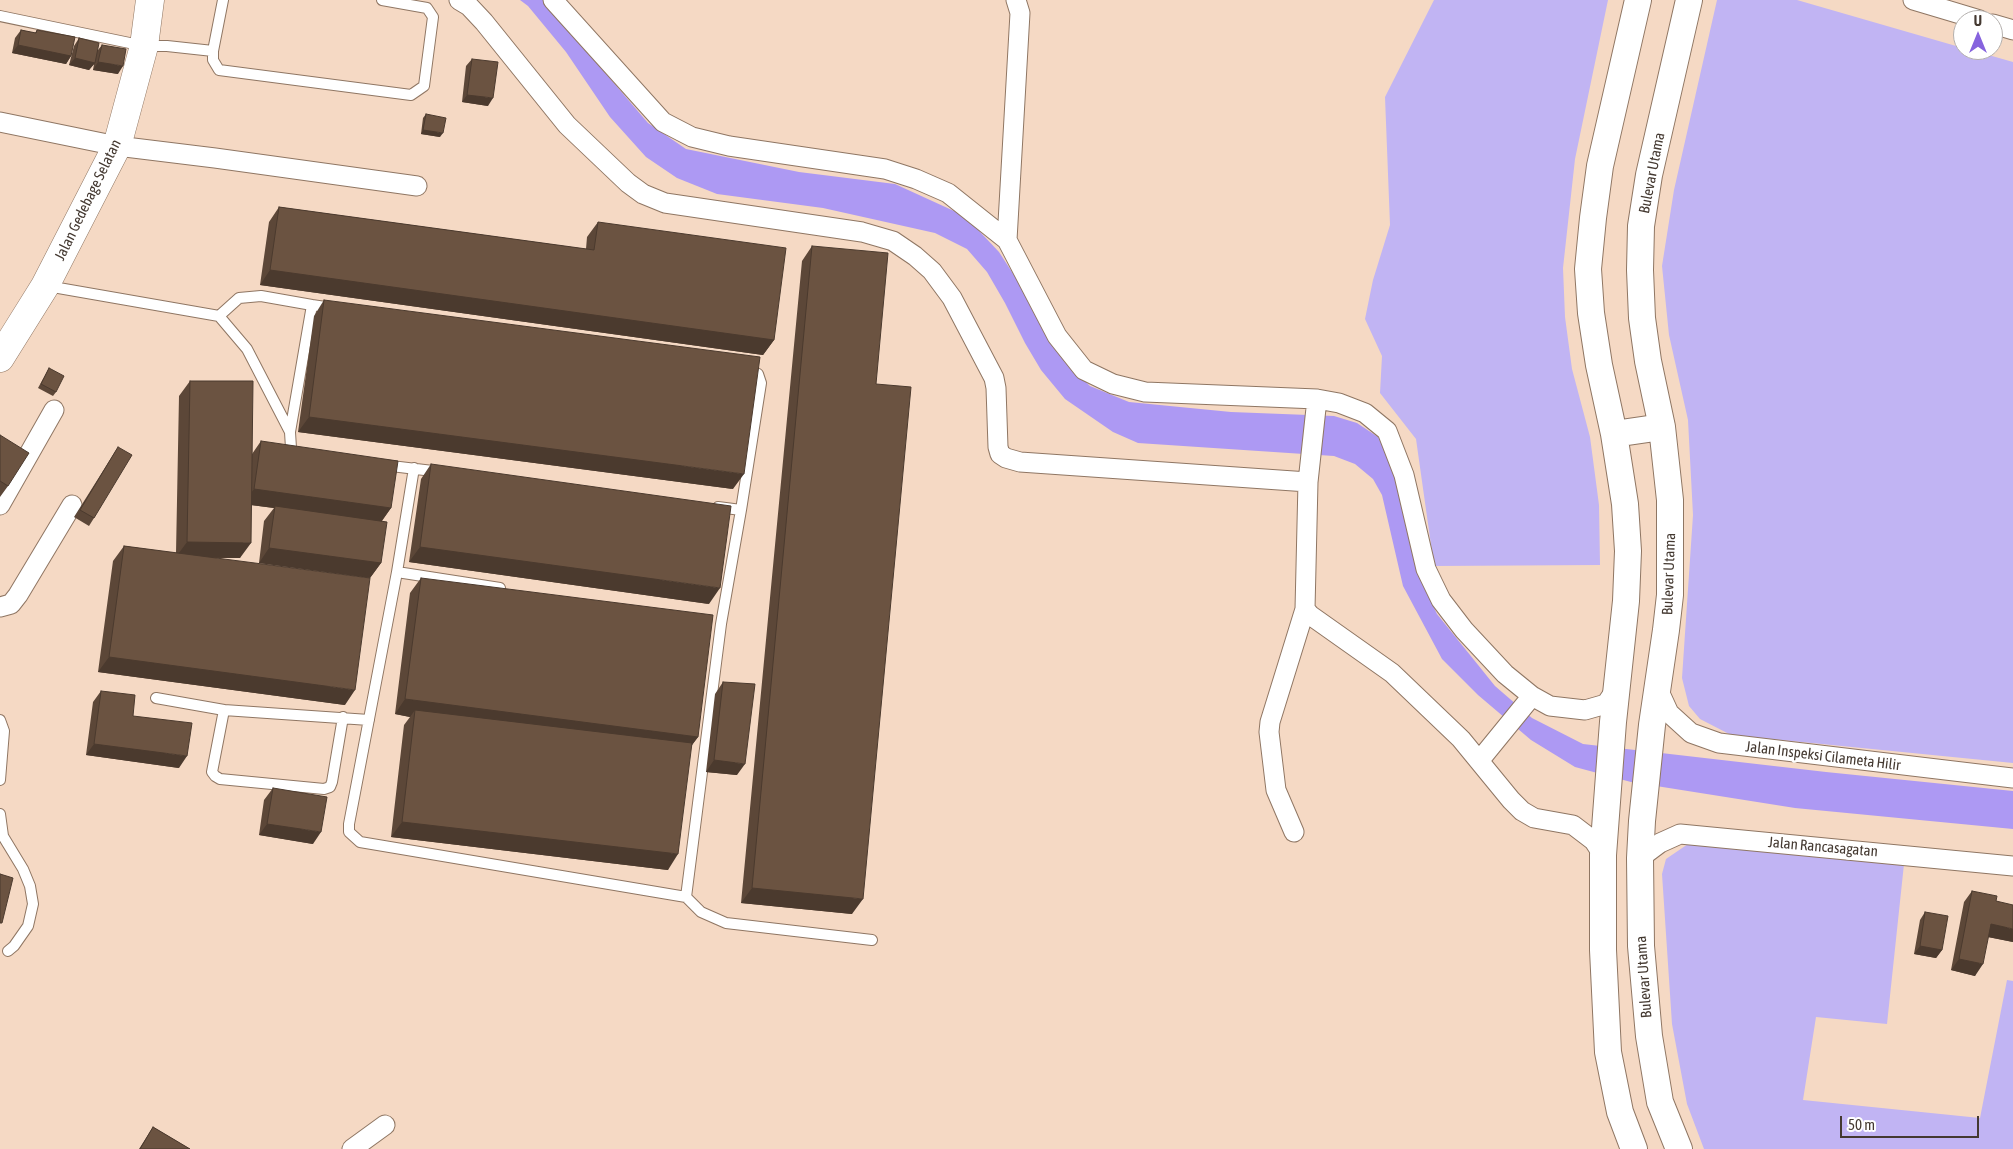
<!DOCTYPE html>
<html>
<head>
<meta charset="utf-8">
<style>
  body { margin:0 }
  #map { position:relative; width:2013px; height:1149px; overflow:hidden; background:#f5d9c4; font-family:"Asap Condensed",sans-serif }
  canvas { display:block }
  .north { position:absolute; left:1953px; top:10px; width:50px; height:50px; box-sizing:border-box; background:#fff; border:1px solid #b4b0ad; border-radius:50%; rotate:0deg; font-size:14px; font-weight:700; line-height:20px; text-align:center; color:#443931 }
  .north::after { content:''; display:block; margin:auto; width:18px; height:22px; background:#8663de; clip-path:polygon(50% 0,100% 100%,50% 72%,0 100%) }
  .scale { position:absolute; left:1840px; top:1116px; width:139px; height:22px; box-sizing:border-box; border:2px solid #443931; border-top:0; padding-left:6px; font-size:15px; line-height:18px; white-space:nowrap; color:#443931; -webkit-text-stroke:4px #fff; paint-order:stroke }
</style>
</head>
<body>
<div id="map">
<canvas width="2013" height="1149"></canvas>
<div class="north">U</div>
<div class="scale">50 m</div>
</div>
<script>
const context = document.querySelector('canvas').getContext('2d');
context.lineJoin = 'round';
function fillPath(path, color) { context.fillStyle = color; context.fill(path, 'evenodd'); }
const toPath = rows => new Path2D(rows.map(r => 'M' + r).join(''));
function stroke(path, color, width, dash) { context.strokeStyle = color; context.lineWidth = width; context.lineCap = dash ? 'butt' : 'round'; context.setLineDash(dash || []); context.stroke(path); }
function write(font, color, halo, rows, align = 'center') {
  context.font = font + ' "Asap Condensed",sans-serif'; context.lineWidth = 5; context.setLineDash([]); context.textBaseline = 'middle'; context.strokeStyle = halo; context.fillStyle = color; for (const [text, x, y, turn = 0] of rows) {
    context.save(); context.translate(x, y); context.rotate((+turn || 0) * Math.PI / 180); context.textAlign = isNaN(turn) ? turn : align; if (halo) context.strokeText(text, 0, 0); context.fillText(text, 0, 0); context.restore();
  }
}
const green = toPath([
  [1434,0,1608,0,1575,159,1563,268,1565,317,1572,369,1590,437,1599,505,1600,565,1434,566,1416,439,1380,393,1382,356,1365,319,1373,280,1390,225,1385,97],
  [1717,0,1797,0,1963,48,1963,50,1971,50,2013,62,2013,763,1731,735,1700,719,1689,706,1682,678,1693,515,1688,420,1669,335,1662,266,1674,190],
  [1688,844,1904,864,1887,1024,1816,1017,1803,1100,1980,1118,2007,980,2013,981,2013,1149,1704,1149,1687,1104,1672,1024,1662,874,1666,859]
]);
const water = toPath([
  [520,0,543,0,648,123,686,149,799,172,895,184,965,216,999,252,1038,312,1067,364,1090,386,1129,402,1231,412,1334,416,1357,423,1378,437,1395,470,1404,502,1418,574,1437,614,1495,686,1532,718,1583,744,1826,772,2013,791,2013,829,1795,808,1631,782,1575,767,1531,740,1478,695,1442,659,1403,586,1382,495,1373,479,1355,464,1334,456,1138,443,1113,432,1065,399,1041,370,1025,343,1005,303,987,272,967,249,935,233,823,208,717,194,677,178,646,157,610,117,566,52,528,6]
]);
const service = toPath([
  [0,16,144,46,167,46,213,51,213,60,219,70,411,95,424,86,433,17,427,8,382,0],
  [213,51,223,0],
  [47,286,219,316,247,349,290,432,291,448,294,453,299,454],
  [219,316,239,298,261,296,312,305],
  [290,432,312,305,332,308],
  [383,465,441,472],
  [414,468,397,572,349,824,349,832,360,842,686,897],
  [718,507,741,510,721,624,686,897,701,912,726,923,872,940],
  [741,510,761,383,758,374,747,368],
  [397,572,500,588],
  [156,698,224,710,369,720],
  [224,710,212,772,215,776,220,779,324,789,330,787,332,782,343,717],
  [0,720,4,731,0,780],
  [0,814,3,836,23,869,30,886,33,904,28,926,14,946,8,951]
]);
const minor = toPath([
  [459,0,469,6,484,22,567,125,628,183,643,194,665,203,862,232,893,241,915,256,932,271,952,298,994,378,996,388,998,447,1000,454,1006,458,1020,462,1308,482],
  [553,0,663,122,692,137,729,146,885,169,916,179,948,193,1007,240,1057,336,1084,370,1113,384,1145,392,1317,399,1339,403,1365,413,1387,431,1404,475,1426,569,1441,600,1464,630,1505,674,1532,696,1550,706,1585,710,1606,704,1617,688],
  [1913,0,1980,20],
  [1993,24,2013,30],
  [0,122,117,146,215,158,417,186],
  [1007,240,1020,13,1016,0],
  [1317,399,1308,482,1305,609,1310,615,1392,673,1461,739,1511,800,1522,811,1534,818,1573,825,1594,841,1603,855],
  [0,505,54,410],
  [0,607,11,604,18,595,72,505],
  [1658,689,1669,713,1691,733,1719,743,2013,778],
  [1479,761,1532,696],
  [1294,832,1276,790,1269,732,1270,722,1305,609],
  [1640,858,1660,843,1680,834,2013,866],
  [352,1149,385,1125]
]);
const secondary = toPath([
  [1614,434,1662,427],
  [1634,1149,1620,1112,1608,1052,1603,950,1603,855,1613,722,1626,601,1628,551,1625,504,1614,434,1599,365,1591,313,1588,269,1593,218,1600,166,1638,0],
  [1679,1149,1660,1102,1649,1036,1641,946,1640,858,1642,821,1652,725,1666,630,1670,595,1670,500,1662,427,1648,361,1642,318,1640,270,1641,226,1649,175,1689,0]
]);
const primary = toPath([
  [0,358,45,286,117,146,144,46,150,0]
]);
const wall = toPath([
  [21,30,35,33,37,30,71,56,66,64,12,53,15,38],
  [79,38,98,50,102,45,118,74,93,70,94,64,89,70,69,65,74,46],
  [472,59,488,106,462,102,466,66],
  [426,114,440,137,421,134,423,118],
  [279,207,586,249,587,237,598,222,774,340,763,355,260,285,269,222],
  [812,246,876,384,852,914,741,903,802,261],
  [324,300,733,489,298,432,314,316],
  [49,368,56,392,53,396,38,388],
  [190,381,252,454,261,441,391,508,382,521,381,563,370,578,259,563,264,521,274,508,251,505,240,558,213,558,345,705,98,672,113,561,124,546,176,553,179,396],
  [0,435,8,486,0,497],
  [118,447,94,518,89,526,74,517],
  [431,464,709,604,409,562,421,479],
  [421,578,698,737,691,746,668,870,391,837,404,725,410,717,395,714,410,593],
  [723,682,737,775,706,772,715,694],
  [101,691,133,716,179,768,86,755,93,702],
  [273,788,313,844,259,835,264,800],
  [1972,891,1996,901,2013,942,1988,937,1975,976,1951,970,1964,902],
  [1925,912,1942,950,1936,958,1914,954,1920,920],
  [153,1127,190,1149,139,1149]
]);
const shadedWall = toPath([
  [18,45,71,56,66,64,12,53],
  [75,58,95,63,89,70,69,65],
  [98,62,123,66,118,74,93,70],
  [467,95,493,98,488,106,462,102],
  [423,130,443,133,440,137,421,134],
  [270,270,774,340,763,355,260,285],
  [309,417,744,474,733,489,298,432],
  [254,489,391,508,380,523,275,506,274,508,243,504],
  [187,542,251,543,240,558,176,557],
  [420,547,720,588,709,604,409,562],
  [269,548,381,563,370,578,259,563],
  [109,657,355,690,345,705,98,672],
  [405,699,698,737,687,752,415,710,410,717,395,714],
  [94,744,187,756,179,768,86,755],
  [714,760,745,764,737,775,706,772],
  [402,822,678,854,668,870,391,837],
  [267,824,321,832,313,844,259,835],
  [752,888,863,899,852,914,741,903],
  [1991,924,2013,929,2013,942,1983,936],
  [1920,946,1942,950,1936,958,1914,954],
  [1959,959,1983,964,1975,976,1951,970]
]);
const building = toPath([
  [21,30,36,33,37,30,75,37,71,56,18,45,21,30],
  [79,38,99,43,95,63,75,58,79,38],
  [102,45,126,49,123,66,98,62,102,45],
  [472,59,498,62,493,98,467,95,472,59],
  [426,114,446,118,443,133,423,130,426,114],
  [279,207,594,250,598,222,786,248,774,340,270,270,279,207],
  [812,246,888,253,876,384,911,387,863,899,752,888,812,246],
  [324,300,760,357,744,474,309,417,324,300],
  [49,368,64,376,56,392,41,384,49,368],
  [190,381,253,381,251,543,187,542,190,381],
  [0,435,29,453,8,486,0,481,0,435],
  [261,441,398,461,391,508,254,489,261,441],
  [118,447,132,455,94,518,80,510,118,447],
  [431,464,731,506,720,588,420,547,431,464],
  [275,506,387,522,381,563,269,548,275,506],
  [124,546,370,578,355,690,109,657,124,546],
  [421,578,713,615,698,737,405,699,421,578],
  [723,682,755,684,745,764,714,760,723,682],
  [101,691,135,695,133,716,192,723,187,756,94,744,101,691],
  [415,710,692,743,678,854,402,822,415,710],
  [273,788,327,797,321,832,267,824,273,788],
  [0,874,13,878,2,923,0,923,0,874],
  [1972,891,1997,896,1996,901,2013,905,2013,929,1991,924,1983,964,1959,959,1972,891],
  [1925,912,1948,916,1942,950,1920,946,1925,912],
  [153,1127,190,1149,140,1149,153,1127]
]);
const streetNames = [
  ["Bulevar Utama",1652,173,-79],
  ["Jalan Gedebage Selatan",88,200,-64],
  ["Bulevar Utama",1669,574,-88],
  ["Jalan Inspeksi Cilameta Hilir",1823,756,7],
  ["Jalan Rancasagatan",1823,847,5],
  ["Bulevar Utama",1644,977,-94]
];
fillPath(green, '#c1b4f3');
fillPath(water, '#ad99f3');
stroke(service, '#8f7663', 12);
stroke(minor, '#8f7663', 21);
stroke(secondary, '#8f7663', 28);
stroke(primary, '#8f7663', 29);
stroke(service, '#fff', 10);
stroke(minor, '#fff', 19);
stroke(secondary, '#fff', 26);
stroke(primary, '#fff', 28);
fillPath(wall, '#5c4738');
fillPath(shadedWall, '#4b3a2e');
fillPath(building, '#6b5341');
stroke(building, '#4b3a2e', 1);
write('15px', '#443931', '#fff', streetNames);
</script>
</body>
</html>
